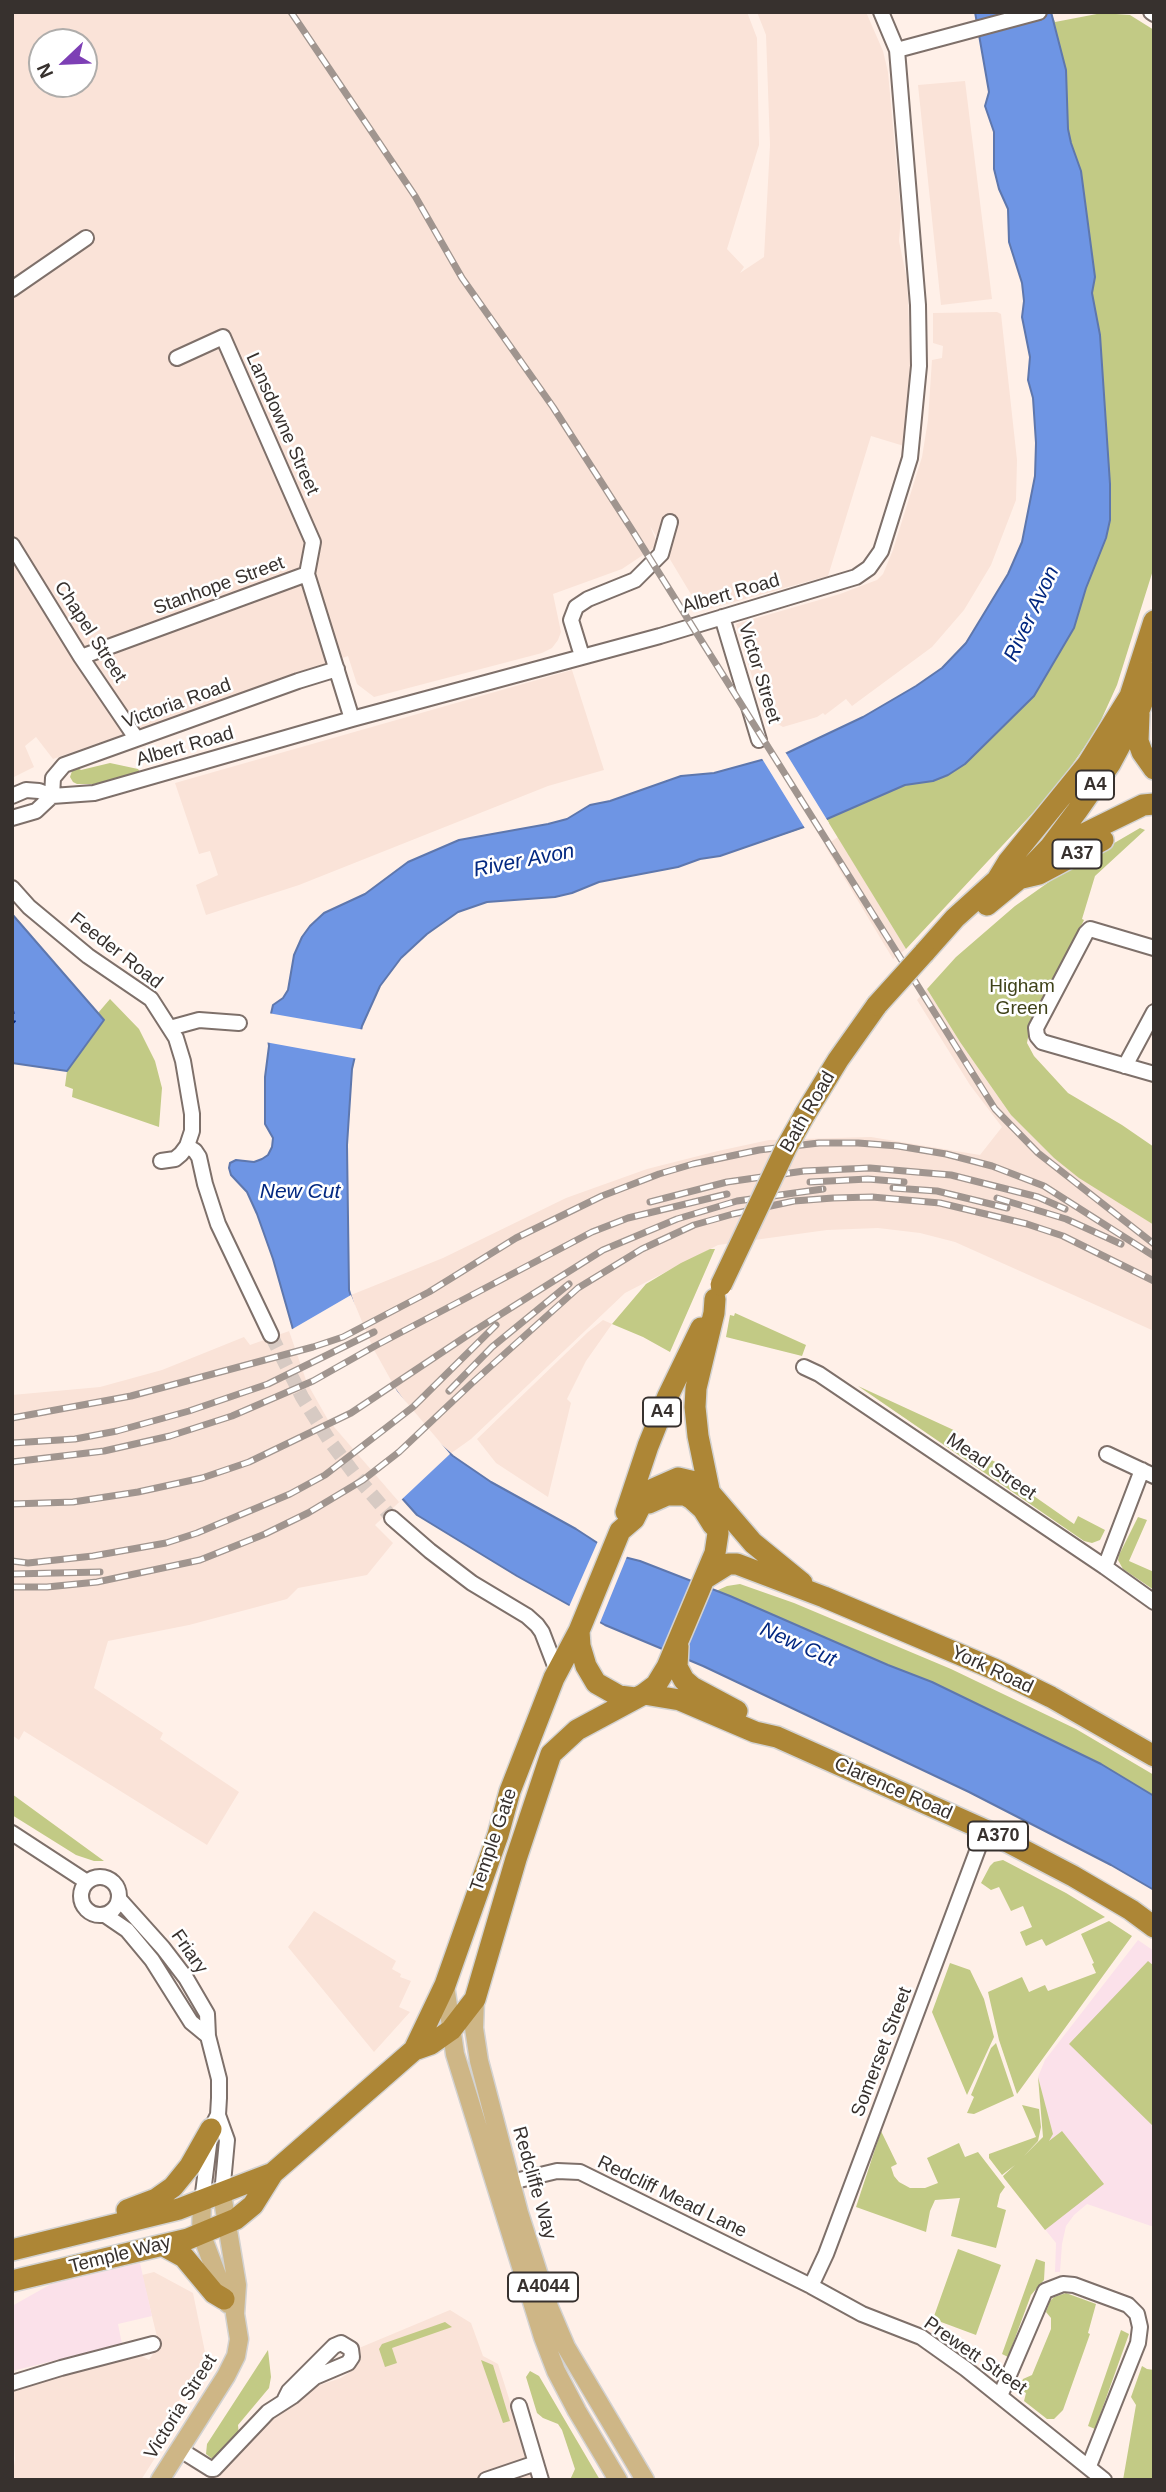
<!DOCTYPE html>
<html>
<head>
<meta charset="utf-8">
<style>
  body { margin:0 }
  #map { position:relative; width:1166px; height:2492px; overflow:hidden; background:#fff0e8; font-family:Arial,sans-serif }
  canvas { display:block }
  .frame { position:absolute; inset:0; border:14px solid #37312e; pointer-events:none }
  .north { position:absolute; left:28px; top:28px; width:70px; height:70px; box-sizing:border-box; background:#fff; border:2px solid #afadab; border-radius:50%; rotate:247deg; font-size:19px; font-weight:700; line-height:28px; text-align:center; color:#37312e }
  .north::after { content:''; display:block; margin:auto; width:24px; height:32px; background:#7d3fb5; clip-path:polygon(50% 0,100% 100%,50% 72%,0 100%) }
</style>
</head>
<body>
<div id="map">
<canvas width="1166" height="2492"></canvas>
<div class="frame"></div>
<div class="north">N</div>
</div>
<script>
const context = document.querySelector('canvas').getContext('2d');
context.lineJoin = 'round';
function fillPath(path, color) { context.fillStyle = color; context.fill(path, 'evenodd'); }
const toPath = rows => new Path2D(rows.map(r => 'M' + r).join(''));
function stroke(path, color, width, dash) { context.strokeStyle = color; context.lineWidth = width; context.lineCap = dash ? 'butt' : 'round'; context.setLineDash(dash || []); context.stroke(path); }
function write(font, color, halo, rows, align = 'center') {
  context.font = font + ' Arial,sans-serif'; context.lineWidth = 5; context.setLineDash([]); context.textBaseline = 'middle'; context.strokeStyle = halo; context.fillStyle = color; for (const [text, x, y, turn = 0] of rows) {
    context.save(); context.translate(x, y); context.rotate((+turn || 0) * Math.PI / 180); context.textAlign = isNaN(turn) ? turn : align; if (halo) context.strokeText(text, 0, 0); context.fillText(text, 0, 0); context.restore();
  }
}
const built = toPath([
  [12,12,747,12,757,38,759,145,727,249,744,267,740,273,764,257,770,145,766,35,757,12,866,12,883,51,888,72,901,215,899,241,907,280,911,368,904,446,871,436,828,576,701,611,650,526,658,545,622,569,553,594,561,632,558,640,552,648,542,653,374,697,357,684,348,656,53,759,36,737,25,746,34,767,12,778],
  [42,42,84,42,84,84,42,84],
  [965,81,992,299,941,305,918,85],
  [997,312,1001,314,1017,460,1016,500,991,565,964,610,932,647,852,706,846,699,825,715,823,713,817,717,783,727,764,716,736,624,840,594,877,580,883,574,893,550,922,457,928,420,932,360,942,358,943,346,933,343,933,313],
  [572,670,604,770,548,786,299,885,206,915,196,885,218,875,210,851,199,854,175,783],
  [838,837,906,949,893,959,825,846],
  [927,989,960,1042,1011,1115,1054,1158,1154,1225,1154,1331,955,1242,920,1233,878,1228,827,1230,718,1245,625,1293,471,1439,450,1454,375,1525,393,1543,367,1575,298,1588,287,1599,189,1625,108,1641,94,1688,163,1733,160,1739,239,1792,207,1845,24,1731,19,1740,12,1735,12,1395,100,1387,162,1370,244,1337,250,1345,292,1330,351,1295,443,1258,566,1198,647,1169,718,1151,769,1140,871,1137,980,1155,1002,1127,970,1085,917,1000],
  [603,1320,612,1324,586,1361,567,1399,571,1403,569,1411,548,1497,496,1463,477,1439,588,1332],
  [314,1911,396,1961,392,1969,401,1974,400,1977,411,1981,399,2007,410,2012,374,2052,288,1947],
  [154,2272,193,2293,206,2357,154,2441,155,2458,141,2480,12,2480,15,2459,12,2389,65,2371,139,2354,149,2360,159,2345,142,2275],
  [450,2310,471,2323,483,2356,498,2364,535,2480,206,2480,261,2423,280,2413,311,2388,341,2378,353,2370,360,2358,359,2348]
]);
const education = toPath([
  [1138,1940,1154,1951,1154,2227,1087,2204,1074,2215,1066,2226,1062,2244,1060,2272,1055,2272,1056,2243,1004,2178,1047,2143,1052,2134,1038,2077,1045,2060],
  [140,2263,152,2316,118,2324,122,2344,12,2371,12,2306,51,2284]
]);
const green = toPath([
  [1051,12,1055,22,1102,13,1130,15,1154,30,1154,567,1117,685,1097,729,1056,788,906,949,827,820,720,856,700,859,678,867,600,882,572,893,555,897,487,902,458,912,427,934,401,958,380,986,362,1026,352,1069,347,1145,349,1290,355,1310,378,1366,427,1433,453,1456,491,1482,576,1529,616,1555,640,1561,716,1591,727,1586,740,1584,794,1603,951,1669,1076,1729,1154,1775,1154,1830,643,1582,389,1416,311,1202,383,945,525,881,1035,639],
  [110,763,138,769,140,772,94,784,77,784,73,782,70,777,72,771,78,768,81,770],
  [1140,828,1145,830,1095,876,1082,919,1084,920,1029,1032,1027,1043,1034,1056,1068,1093,1122,1125,1154,1147,1154,1225,1079,1178,1054,1158,1011,1115,960,1042,927,989,956,957,1015,906,1056,877],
  [110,999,139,1029,155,1061,162,1088,159,1127,72,1097,73,1089,65,1086,67,1071,104,1020,98,1013],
  [710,1249,715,1249,670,1352,643,1337,612,1324,646,1284,681,1263],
  [735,1313,806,1345,802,1356,726,1337,730,1315,734,1316],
  [858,1386,958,1432,954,1443,1000,1464,998,1471,1074,1524,1078,1516,1105,1530,1100,1540,1092,1543,1084,1541],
  [1138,1517,1147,1520,1129,1561,1154,1572,1154,1590,1123,1569,1118,1560,1119,1555],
  [12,1794,104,1861,94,1861,76,1855,12,1815],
  [1003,1860,1066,1893,1105,1917,1046,1946,1042,1939,1026,1946,1020,1932,1032,1927,1023,1906,1011,1911,999,1887,991,1890,981,1883,990,1866,994,1862],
  [1109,1921,1132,1936,1017,2094,999,2040,988,1992,1022,1977,1029,1992,1045,1985,1048,1991,1096,1973,1092,1964,1094,1963,1081,1934],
  [1148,1961,1154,1966,1154,2127,1069,2044],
  [950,1963,970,1970,984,1999,994,2037,967,2095,932,2012],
  [996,2043,1014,2096,974,2114,967,2113,974,2097,971,2095,991,2048],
  [1038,2077,1053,2134,1049,2141,1062,2131,1104,2184,1045,2230,1004,2178,1003,2176,1015,2165,1002,2175,989,2158,989,2154,1036,2137,1022,2105,1039,2109,1041,2127,1038,2141,1024,2156,1043,2137],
  [881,2131,897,2164,891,2167,894,2176,899,2182,910,2188,925,2188,938,2183,927,2158,959,2143,965,2157,978,2152,1005,2187,1000,2194,997,2207,1006,2210,996,2248,951,2236,960,2198,935,2200,930,2211,926,2232,856,2207],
  [958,2249,1001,2265,976,2335,933,2319],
  [1036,2259,1045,2262,1044,2280,1031,2295,1008,2357,1002,2354],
  [1066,2293,1096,2304,1088,2333,1090,2334,1063,2410,1054,2419,1047,2419,1024,2401,1026,2393,1019,2389,1023,2379,1032,2375,1051,2329,1051,2318,1046,2312,1050,2301,1054,2297],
  [445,2322,452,2327,392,2348,397,2363,385,2367,379,2349,382,2344],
  [1121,2330,1129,2334,1095,2429,1088,2426],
  [268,2350,271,2377,269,2388,238,2425,239,2436,216,2458,211,2458,206,2454,207,2444],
  [481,2360,493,2365,510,2421,503,2423],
  [1142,2366,1147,2369,1154,2370,1154,2480,1123,2480,1136,2405,1131,2397],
  [530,2371,539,2376,600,2480,570,2480,575,2469,562,2430,558,2424,543,2418,537,2413,526,2377]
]);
const water = toPath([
  [975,12,1051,12,1066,70,1068,129,1071,143,1081,171,1095,277,1092,293,1100,335,1110,484,1110,520,1106,538,1086,588,1074,628,1034,696,965,764,948,775,933,781,905,785,827,819,720,856,700,859,678,867,599,882,572,893,555,897,487,902,458,912,427,934,401,958,380,986,362,1026,352,1069,347,1145,349,1290,355,1310,378,1366,427,1433,453,1456,491,1482,576,1529,616,1555,640,1561,730,1596,888,1665,932,1682,1101,1764,1154,1796,1154,1890,1111,1865,969,1792,703,1666,605,1625,517,1576,417,1515,331,1419,300,1354,273,1259,257,1214,247,1192,231,1175,229,1168,230,1163,236,1160,254,1162,262,1159,268,1155,272,1147,273,1138,265,1124,265,1077,269,1046,267,1031,273,1005,283,998,288,990,294,955,302,937,310,926,324,913,365,894,408,862,459,840,548,824,567,819,590,805,610,801,681,776,714,773,787,753,863,717,916,686,942,668,966,643,1008,574,1022,542,1035,476,1036,443,1033,398,1028,380,1030,357,1022,317,1024,301,1022,283,1009,242,1008,209,999,189,994,169,994,132,985,106,989,92,975,12],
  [12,914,104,1020,67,1071,12,1063,12,914]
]);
const pier = toPath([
  [784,750,829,823,806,830,761,757],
  [268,1013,365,1030,358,1059,265,1042,263,1031],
  [351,1295,373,1348,397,1391,450,1454,399,1502,328,1420,307,1383,289,1331],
  [598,1541,617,1552,628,1554,599,1625,568,1609]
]);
const ferry = toPath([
  [12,1005,15,1021,12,1024]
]);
const minorTunnel = toPath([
  [271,1335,302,1397,329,1440,356,1476,392,1518]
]);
const minor = toPath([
  [1151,12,1154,14],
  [897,50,1039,12],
  [12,289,86,238],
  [177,358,223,337,313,542,307,574,352,719],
  [12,545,81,657,136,738],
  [722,617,759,740],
  [582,656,571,620,576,607,588,599,635,580,661,554,670,522],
  [81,657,307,574],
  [12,796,26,790,39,791,52,796,94,793,352,719,660,636,856,577,869,568,881,551,910,458,919,366,918,305,897,50,881,12],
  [52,796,53,778,64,765,298,681,337,669],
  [12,818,36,811,52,796],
  [12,888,29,907,88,956,151,999,176,1038,183,1061,192,1114,192,1131,187,1146,181,1154,175,1159,161,1161],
  [1154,948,1090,929,1086,933,1036,1028,1037,1036,1042,1042,1154,1074],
  [170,1028,199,1020,239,1023],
  [1125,1066,1154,1012],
  [187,1146,195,1151,199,1157,205,1184,218,1224,271,1335],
  [804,1367,819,1374,1105,1567,1154,1602],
  [1107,1454,1154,1476],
  [392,1518,430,1551,472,1583,527,1616,537,1625,542,1632,557,1671],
  [1105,1567,1142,1470],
  [12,1833,87,1882],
  '81 1896a19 19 0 1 1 38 0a19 19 0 1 1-38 0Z',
  [119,1899,163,1948,186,1978,207,2014,208,2036,219,2079,219,2098,218,2115,211,2129,202,2201],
  [105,1915,127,1930,152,1960,191,2022,208,2036],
  [218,2115,227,2140,222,2194],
  [511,2182,557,2171,580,2172,811,2286,862,2314,921,2337,966,2369,1104,2480],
  [811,2286,826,2254,985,1830],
  [12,2383,61,2368,153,2344],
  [1000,2396,1045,2291,1063,2284,1074,2285,1128,2305,1137,2314,1140,2327,1138,2343,1089,2466],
  [519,2406,541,2480],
  [179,2449,211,2469,214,2469,268,2412,293,2396,315,2377,348,2363,352,2357,351,2349,341,2343,334,2346,289,2391,285,2399],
  [486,2480,536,2463]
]);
const major = toPath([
  [445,1985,455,2054,543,2337,556,2371,577,2411,618,2480],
  [475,1999,474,2028,479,2061,519,2213,549,2307,566,2347,645,2480],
  [202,2201,201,2233,228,2304],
  [160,2480,226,2376,236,2356,239,2339,235,2314,237,2285,222,2194]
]);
const highway = toPath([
  [1139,714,1138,741,1142,752,1154,769],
  [1051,850,1143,805,1154,804],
  [1022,878,1039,874,1103,840],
  [987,905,1020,878,1050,847,1077,811,1110,764,1140,708,1154,673],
  [924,953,955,918,997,880,1008,862,1087,765,1130,696,1154,621],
  [805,1114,838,1060,877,1005],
  [649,1503,667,1495,685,1495,692,1499,703,1509,713,1525],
  [626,1512,648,1446,668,1396,701,1328],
  [704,1579,728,1564,737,1564,824,1597,994,1669,1051,1697,1154,1756],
  [678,1646,677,1667,684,1680,692,1687,737,1711],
  [644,1694,680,1700,755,1732,777,1737,985,1830,1073,1876,1131,1910,1154,1927],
  [635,1698,619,1696,596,1683,586,1666,580,1646,579,1631,620,1531,634,1519,644,1499,653,1489,678,1478,695,1482,711,1494,753,1543,802,1583],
  [414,2050,445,1985,498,1835,510,1791,554,1678,579,1631],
  [127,2210,156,2199,173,2187,190,2166,211,2129],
  [162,2245,184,2257,214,2293,224,2299],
  [12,2250,179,2209,273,2173],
  [12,2281,188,2239,236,2219,253,2205,273,2173,414,2050,431,2044,451,2030,475,1999,516,1859,551,1754,577,1730,644,1694,656,1685,667,1667,715,1553,718,1533,698,1436,695,1407,696,1388,714,1313,715,1299]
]);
const rail = toPath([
  [291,12,415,196,462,278,553,407,632,530,995,1109,1038,1153,1154,1244],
  [810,1182,868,1179,904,1182],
  [893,1188,937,1191,1007,1208],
  [997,1198,1066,1219,1121,1244],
  [650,1202,727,1182,804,1171,870,1168,951,1175,1038,1197,1065,1209],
  [449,1391,492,1347,569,1284],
  [12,1418,131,1396,313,1347,343,1337,429,1292,516,1238,602,1196,659,1174,693,1164,759,1150,819,1143,858,1143,898,1146,946,1154,992,1166,1044,1186,1154,1256],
  [12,1443,75,1439,117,1431,189,1411,268,1384,374,1332],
  [12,1462,104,1451,170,1436,232,1416,313,1381,375,1346,592,1232,628,1218,727,1194],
  [12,1504,73,1502,138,1492,202,1478,249,1462,351,1413,474,1331,603,1250,677,1219,737,1201,823,1189],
  [12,1561,28,1563,93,1556,166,1543,197,1533,290,1494,325,1475,413,1407,496,1325],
  [12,1574,100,1572],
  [12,1587,47,1587,97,1582,200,1560,265,1534,308,1513,363,1480,399,1452,471,1384,578,1288,642,1249,694,1225,733,1214,794,1201,833,1198,872,1197,940,1203,1027,1224,1063,1236,1154,1281]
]);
const highwayBridge = toPath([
  [877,1005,924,953],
  [721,1285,786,1148,805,1114]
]);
const shields = [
  [1095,785,38],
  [1077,854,49],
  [662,1412,38],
  [998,1836,60],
  [543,2287,70]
];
const shieldNames = [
  ["A4",1095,785],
  ["A37",1077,854],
  ["A4",662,1412],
  ["A370",998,1836],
  ["A4044",543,2287]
];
const streetNames = [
  ["Lansdowne Street",282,424,66],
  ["Stanhope Street",219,586,-20],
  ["Albert Road",731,594,-16],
  ["Chapel Street",90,632,57],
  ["Victor Street",759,673,73],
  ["Victoria Road",177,704,-20],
  ["Albert Road",185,747,-16],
  ["Feeder Road",116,951,38],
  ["Bath Road",808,1112,-60],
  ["Mead Street",991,1467,34],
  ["York Road",992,1670,25],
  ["Clarence Road",893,1789,24],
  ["Temple Gate",494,1840,-71],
  ["Friary",189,1952,55],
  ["Somerset Street",882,2052,-69],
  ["Redcliffe Way",534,2183,74],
  ["Redcliff Mead Lane",672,2197,26],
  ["Temple Way",120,2255,-14],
  ["Prewett Street",975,2356,35],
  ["Victoria Street",181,2407,-58]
];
const parkNames = [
  ["Higham",1022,987],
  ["Green",1022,1009]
];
const waterNames = [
  ["River Avon",1032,614,-65],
  ["River Avon",524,861,-11],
  ["New Cut",300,1192],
  ["New Cut",798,1645,24]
];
fillPath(built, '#fae3d8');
fillPath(education, '#fbe1ea');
fillPath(green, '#c2ca85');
fillPath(water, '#6e95e4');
stroke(water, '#5e77ad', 2);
fillPath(pier, '#fff0e8');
stroke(ferry, '#032881', 2, [9, 7]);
stroke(minorTunnel, '#d7cac3', 14, [14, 7]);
stroke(minor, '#7e706a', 18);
stroke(major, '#d3d2d1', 21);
stroke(highway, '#d3d2d1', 24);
stroke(minor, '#fff', 14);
stroke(major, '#ceb686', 18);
stroke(highway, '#ad8636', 21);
stroke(rail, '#a0958f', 7);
stroke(rail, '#fff', 4.5, [13]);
stroke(highwayBridge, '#d3d2d1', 24, []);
stroke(highwayBridge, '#ad8636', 21);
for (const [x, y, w] of shields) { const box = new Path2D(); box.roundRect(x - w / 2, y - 14.5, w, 29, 5); context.fillStyle = '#fff'; context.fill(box); stroke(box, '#37312e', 2); }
write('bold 18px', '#37312e', null, shieldNames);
write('19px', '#37312e', '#fff', streetNames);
write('19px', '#3f4218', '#fff', parkNames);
write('italic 21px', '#032881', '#fff', waterNames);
</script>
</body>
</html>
